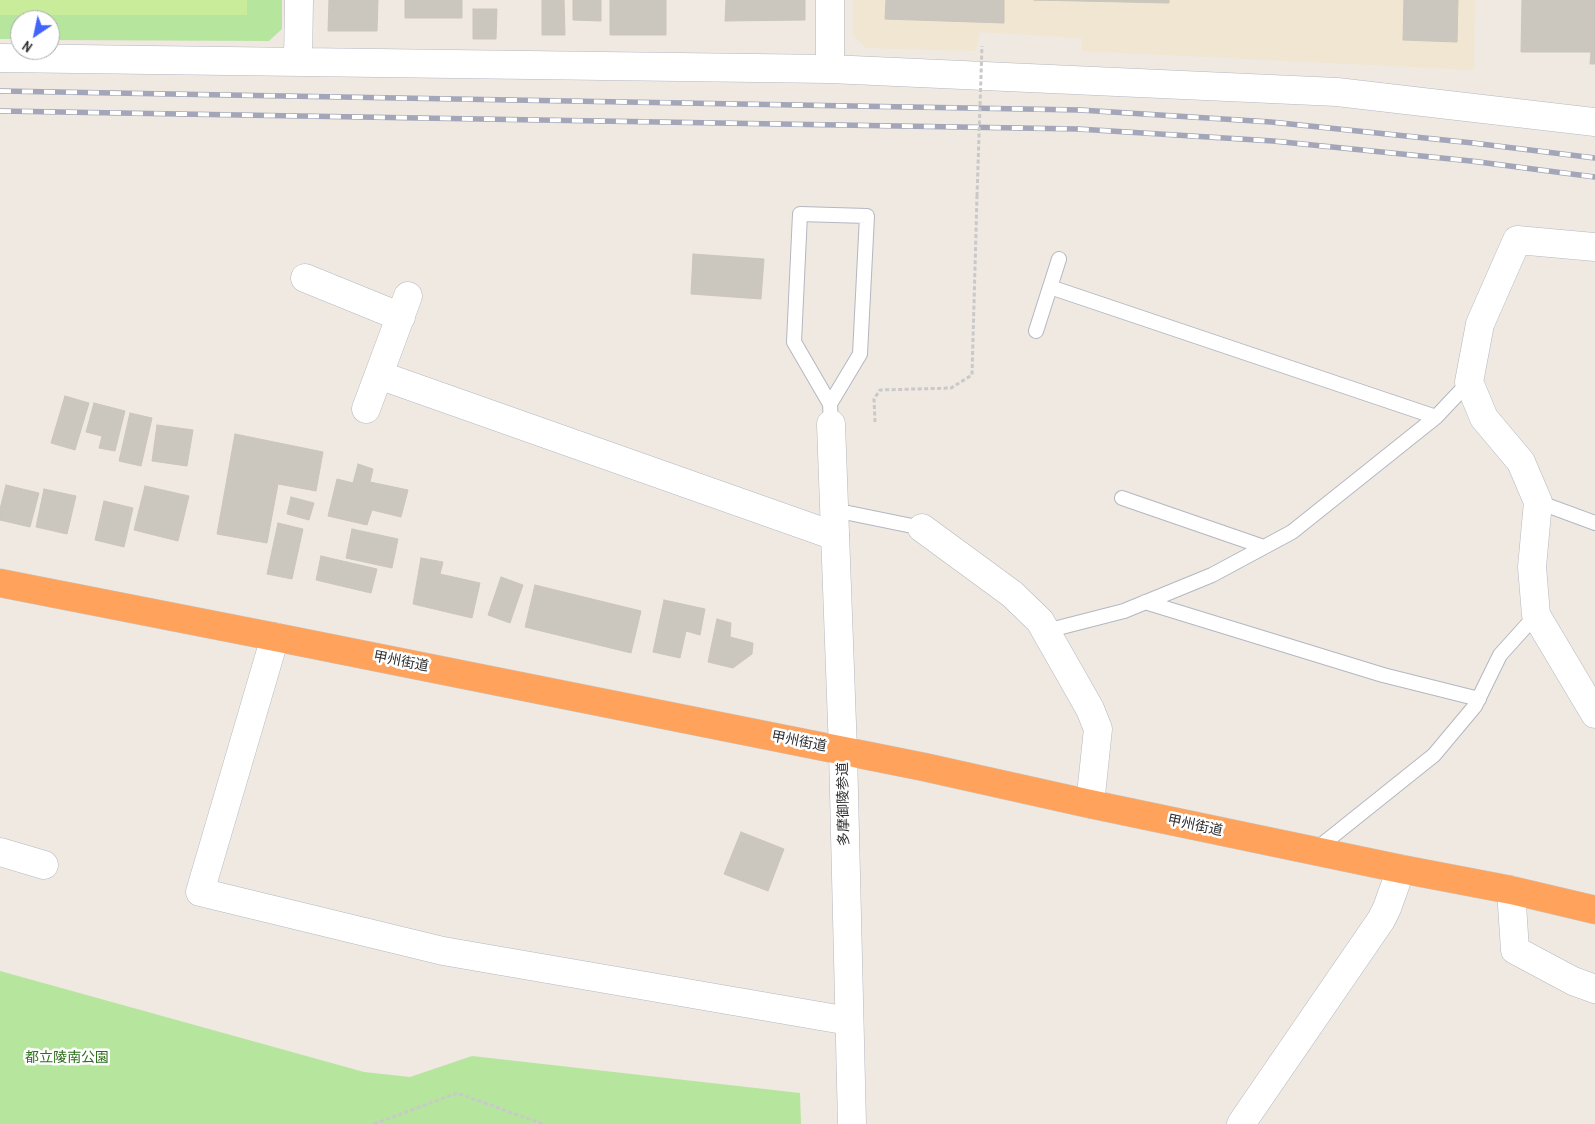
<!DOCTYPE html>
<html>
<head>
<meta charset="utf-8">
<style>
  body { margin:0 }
  #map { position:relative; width:1595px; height:1124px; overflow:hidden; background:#efe9e1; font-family:"Archivo Narrow",sans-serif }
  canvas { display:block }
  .north { position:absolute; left:10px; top:10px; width:50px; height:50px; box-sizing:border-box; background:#fff; border:1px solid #ababab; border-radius:50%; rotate:214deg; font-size:14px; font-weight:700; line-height:20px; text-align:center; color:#2e2e2e }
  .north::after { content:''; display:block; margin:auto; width:18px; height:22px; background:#4264fb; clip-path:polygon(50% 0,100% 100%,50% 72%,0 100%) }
</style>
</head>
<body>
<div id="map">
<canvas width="1595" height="1124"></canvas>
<div class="north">N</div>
</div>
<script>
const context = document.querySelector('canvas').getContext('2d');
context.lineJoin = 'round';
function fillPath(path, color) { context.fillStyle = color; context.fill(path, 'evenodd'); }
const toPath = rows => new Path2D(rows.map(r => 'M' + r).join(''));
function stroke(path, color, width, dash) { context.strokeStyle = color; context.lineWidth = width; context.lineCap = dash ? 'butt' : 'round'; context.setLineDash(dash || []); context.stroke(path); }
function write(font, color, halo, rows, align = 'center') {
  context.font = font + ' "Archivo Narrow","Noto Sans JP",sans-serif'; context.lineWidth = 5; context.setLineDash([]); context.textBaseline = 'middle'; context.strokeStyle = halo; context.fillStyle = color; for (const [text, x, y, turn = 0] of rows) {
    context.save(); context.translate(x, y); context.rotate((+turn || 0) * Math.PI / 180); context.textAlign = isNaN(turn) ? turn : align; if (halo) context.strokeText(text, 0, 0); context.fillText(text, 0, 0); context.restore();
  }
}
const education = toPath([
  [853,0,1475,0,1474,70,1082,51,1082,38,980,32,975,51,866,48,853,35]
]);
const green = toPath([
  [0,0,282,0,282,29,269,41,50,40,50,20,20,20,20,39,0,39],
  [0,971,364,1072,410,1077,472,1056,800,1093,801,1124,0,1124]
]);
const pitch = toPath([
  [0,0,247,0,247,15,0,15]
]);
const building = toPath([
  [329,0,378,0,377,31,328,31,329,0],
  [405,0,462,0,462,18,405,18,405,0],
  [542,0,564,0,565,35,542,35,542,0],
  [573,0,601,0,601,21,573,20,573,0],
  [610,0,666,0,666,35,610,35,610,0],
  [726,0,805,0,805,20,725,21,726,0],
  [886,0,1004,0,1004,23,885,19,886,0],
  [1034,0,1169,0,1169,3,1034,0],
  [1404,0,1458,0,1457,42,1403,40,1404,0],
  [1522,0,1595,0,1595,64,1590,64,1591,52,1521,52,1522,0],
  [473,9,497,9,496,39,473,39,473,9],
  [693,254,764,259,761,299,691,294,693,254],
  [65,396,89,403,75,450,51,443,65,396],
  [94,403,125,411,115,451,99,448,102,436,86,432,94,403],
  [130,413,152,418,141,466,119,461,130,413],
  [157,425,193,430,187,466,152,461,157,425],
  [235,434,323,452,316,491,278,484,267,543,217,534,235,434],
  [358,464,373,469,370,482,408,490,401,517,372,510,367,525,328,516,337,479,353,483,358,464],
  [6,485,39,493,30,527,0,520,0,509,6,485],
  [145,486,189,496,178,541,134,530,145,486],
  [44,489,76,496,67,534,36,527,44,489],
  [291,497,314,503,309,520,287,514,291,497],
  [104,501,133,508,124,547,95,540,104,501],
  [278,523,303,529,292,579,267,574,278,523],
  [352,529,398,539,392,568,346,558,352,529],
  [321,556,377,569,371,593,316,580,321,556],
  [421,558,443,562,440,574,480,583,472,618,413,604,421,558],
  [501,577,523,585,510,623,488,615,501,577],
  [535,585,641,611,631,653,525,627,535,585],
  [664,600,705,609,700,635,686,631,680,658,653,652,664,600],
  [717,619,731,623,730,637,753,643,752,654,733,668,708,662,717,619],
  [741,832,784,849,768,891,724,874,741,832]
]);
const path = toPath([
  [875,422,874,399,880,390,951,388,972,375,977,196],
  [374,1124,457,1093,543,1124]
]);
const lane = toPath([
  [1050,287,1436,417],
  [1036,331,1059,259],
  [830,404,860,354,867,216,800,214,794,342,830,404,831,424],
  [1122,498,1264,547],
  [1538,502,1595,523],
  [834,510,922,528],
  [1145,602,1383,675,1479,699],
  [1046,631,1124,611,1212,575,1292,532,1436,417,1469,382],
  [1314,851,1434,755,1475,706,1500,655,1536,615]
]);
const street = toPath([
  [830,0,830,69],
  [0,58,830,69,1337,92,1595,122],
  [298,62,299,0],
  [1595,247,1517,240,1480,324,1469,382,1484,418,1521,462,1538,502,1532,567,1536,615,1595,714],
  [305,278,401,317],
  [379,375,835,536],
  [366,409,408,296],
  [922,528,1012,594,1040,621,1090,709,1098,729,1090,804],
  [275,637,200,892,443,951,849,1021],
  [0,852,44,865],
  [1511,890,1515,950,1573,981,1595,989],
  [1241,1124,1381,920,1387,908,1401,869]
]);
const secondary = toPath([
  [831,424,843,751,852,1124]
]);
const highway = toPath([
  [0,583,275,637,924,767,1090,804,1401,869,1511,890,1595,910]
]);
const rail = toPath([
  [0,91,1080,110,1271,122,1473,143,1595,158],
  [0,111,1078,129,1273,141,1471,161,1595,177]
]);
const pathBridge = toPath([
  [977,196,982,46]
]);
const streetNames = [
  ["甲州街道",401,662,11],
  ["甲州街道",799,742,11],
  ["多摩御陵参道",844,804,-91],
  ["甲州街道",1195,826,12]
];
const parkNames = [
  ["都立陵南公園",67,1058]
];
fillPath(education, '#f0e6d1');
fillPath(green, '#b6e59e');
fillPath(pitch, '#c9ec9a');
fillPath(building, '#cbc7bf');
stroke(building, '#cbc5ba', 1);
stroke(lane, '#b4b7c1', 16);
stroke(street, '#b4b7c1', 29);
stroke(secondary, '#b4b7c1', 29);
stroke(highway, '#c9c9c9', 29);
stroke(path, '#c9c9c9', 3, [4, 2.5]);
stroke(lane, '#fff', 14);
stroke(street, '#fff', 28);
stroke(secondary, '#fff', 28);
stroke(highway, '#ffa35c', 28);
stroke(rail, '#a3a6b8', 5.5);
stroke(rail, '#fff', 4, [11]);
stroke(pathBridge, '#c9c9c9', 3, [4, 2.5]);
write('14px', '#2e2e2e', '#fff', streetNames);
write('14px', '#2c6e1b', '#fff', parkNames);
</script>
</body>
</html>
